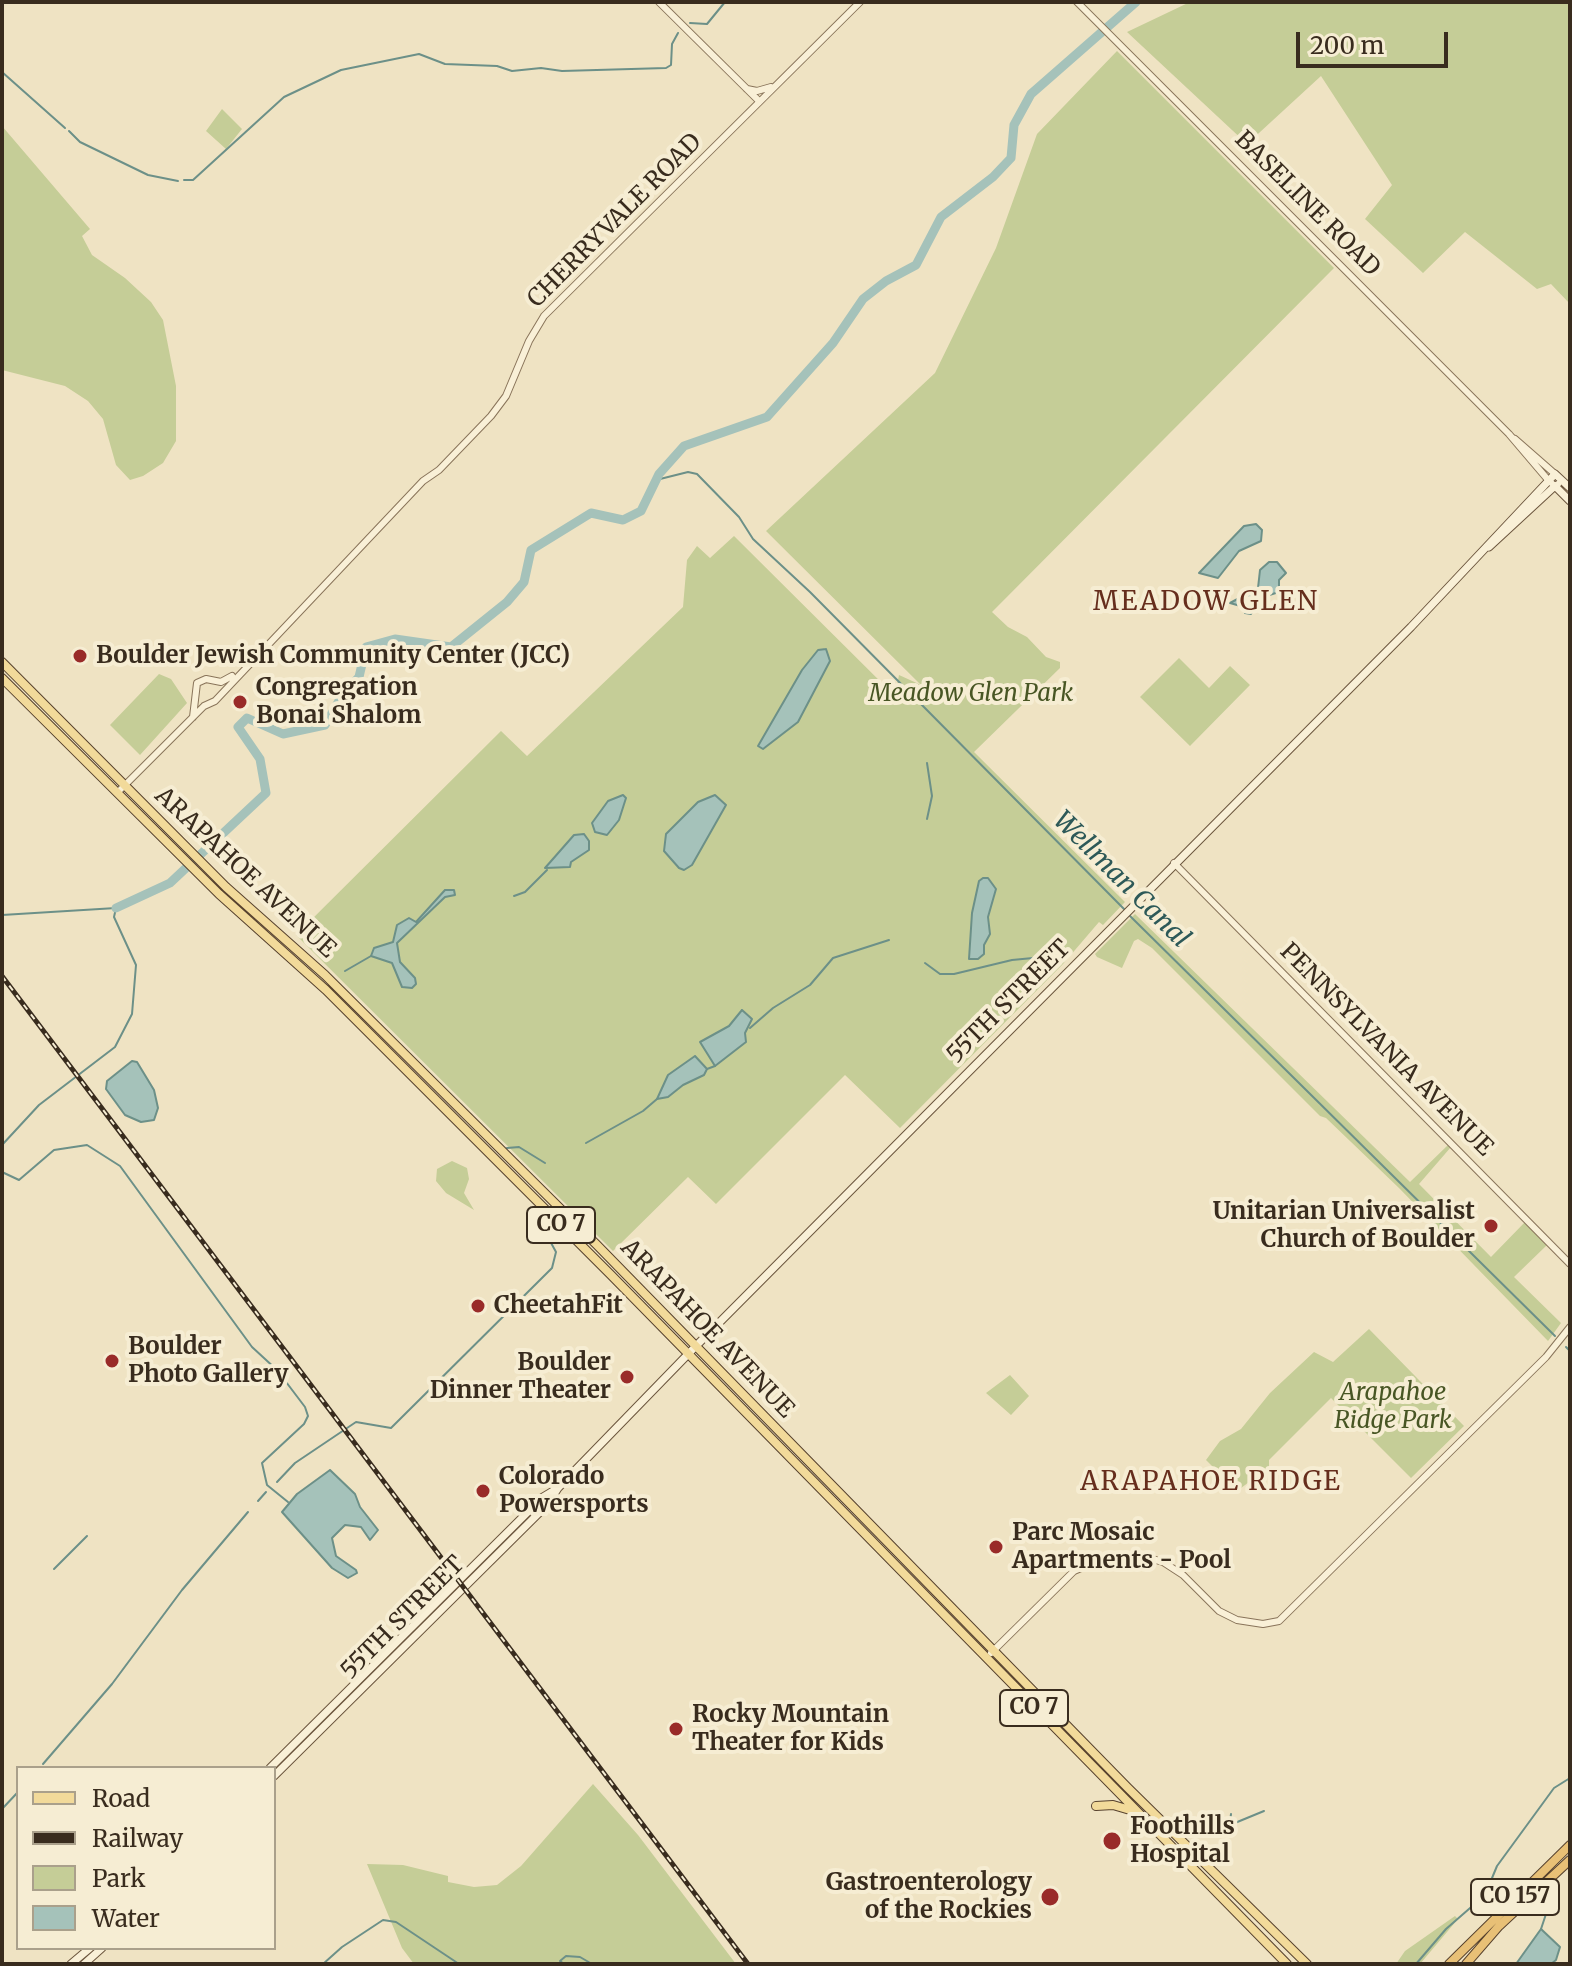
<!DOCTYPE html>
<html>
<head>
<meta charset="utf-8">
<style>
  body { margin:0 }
  #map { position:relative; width:1572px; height:1966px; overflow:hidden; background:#efe3c3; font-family:Merriweather,serif }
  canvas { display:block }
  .frame { position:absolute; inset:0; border:4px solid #392c1e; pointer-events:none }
  .legend { position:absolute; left:16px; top:1766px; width:260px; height:184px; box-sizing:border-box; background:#f6edd3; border:2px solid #aaa08b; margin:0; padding:10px 14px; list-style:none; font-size:24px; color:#392c1e }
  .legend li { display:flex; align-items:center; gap:16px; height:40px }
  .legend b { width:40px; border:2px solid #aaa08b }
  .scale { position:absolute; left:1296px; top:32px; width:152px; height:36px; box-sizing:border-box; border:4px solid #392c1e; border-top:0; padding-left:10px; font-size:24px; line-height:28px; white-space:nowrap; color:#392c1e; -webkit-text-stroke:6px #f6edd3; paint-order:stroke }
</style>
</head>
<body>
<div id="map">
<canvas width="1572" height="1966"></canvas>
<div class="frame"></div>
<ul class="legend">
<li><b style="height:10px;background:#f2da9a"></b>Road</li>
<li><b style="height:10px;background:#392c1e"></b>Railway</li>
<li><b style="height:22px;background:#c5cd97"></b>Park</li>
<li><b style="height:22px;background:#a5c2ba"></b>Water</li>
</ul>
<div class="scale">200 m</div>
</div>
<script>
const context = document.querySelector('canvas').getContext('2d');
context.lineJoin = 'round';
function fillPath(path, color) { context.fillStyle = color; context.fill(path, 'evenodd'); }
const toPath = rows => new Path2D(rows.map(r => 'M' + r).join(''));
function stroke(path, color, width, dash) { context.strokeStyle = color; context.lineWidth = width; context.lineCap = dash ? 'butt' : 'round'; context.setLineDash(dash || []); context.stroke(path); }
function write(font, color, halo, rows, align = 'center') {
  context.font = font + ' Merriweather,serif'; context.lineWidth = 8; context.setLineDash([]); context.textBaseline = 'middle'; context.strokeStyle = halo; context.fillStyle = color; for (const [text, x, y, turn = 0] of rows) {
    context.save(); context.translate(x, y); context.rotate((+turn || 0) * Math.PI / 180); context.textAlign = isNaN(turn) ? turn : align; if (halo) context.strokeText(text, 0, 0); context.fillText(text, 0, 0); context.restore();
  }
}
const green = toPath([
  [1190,2,1570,2,1570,304,1551,284,1537,289,1465,232,1423,273,1365,219,1392,185,1321,76,1247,144,1127,32],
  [1117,51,1334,268,992,612,1008,627,1027,637,1046,657,1060,662,1060,668,974,752,1125,902,1103,925,1099,922,1063,964,900,1128,845,1075,716,1204,688,1177,613,1251,296,935,501,731,527,756,683,607,687,560,697,546,710,558,734,536,902,703,908,698,897,685,899,675,921,685,766,531,935,373,996,248,1037,134],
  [222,109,242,129,226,149,206,131],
  [2,126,90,229,82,236,92,255,125,278,151,302,163,320,176,386,176,441,163,463,143,476,130,480,116,465,103,419,88,401,65,386,2,370],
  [1179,658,1209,688,1230,666,1250,685,1190,746,1140,697],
  [159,674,171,679,187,703,140,755,110,725],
  [1135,914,1410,1182,1448,1145,1451,1147,1419,1184,1491,1257,1525,1222,1547,1245,1514,1277,1561,1323,1548,1341,1399,1188,1326,1118,1320,1116,1152,948,1138,939,1134,941,1122,968,1097,957,1095,954],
  [452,1161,467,1168,469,1179,464,1193,474,1210,446,1193,436,1181,437,1169],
  [1369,1329,1464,1426,1411,1478,1331,1398,1269,1460,1269,1467,1237,1491,1206,1460,1220,1441,1241,1429,1270,1393,1314,1352,1333,1362],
  [1010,1375,1029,1396,1011,1415,986,1393],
  [593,1784,638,1835,736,1964,414,1964,402,1948,367,1864,403,1865,448,1876,448,1882,474,1887,497,1885,521,1866],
  [1455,1916,1458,1919,1420,1964,1396,1964,1405,1951]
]);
const water = toPath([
  [1256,524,1262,530,1261,541,1239,551,1218,578,1199,573,1244,526,1256,524],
  [1269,562,1277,562,1286,573,1279,580,1279,592,1263,597,1251,614,1245,613,1244,607,1230,603,1258,588,1260,570,1269,562],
  [826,649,830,661,798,722,763,749,758,746,802,670,818,650,826,649],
  [623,795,626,798,619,820,607,835,595,832,592,823,608,801,623,795],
  [715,795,726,805,692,865,684,870,679,868,664,851,666,834,698,802,715,795],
  [584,834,589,841,589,850,571,862,570,867,545,868,574,835,584,834],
  [983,878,988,878,996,889,988,917,990,934,984,945,984,954,978,959,969,959,972,913,979,881,983,878],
  [445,890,454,890,455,895,445,897,397,943,400,962,415,978,416,984,412,988,402,987,392,963,371,956,374,948,393,942,397,925,409,918,416,922,445,890],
  [742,1010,752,1019,745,1033,746,1042,715,1066,700,1042,729,1026,742,1010],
  [695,1056,707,1069,704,1075,683,1085,668,1097,657,1099,668,1075,695,1056],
  [132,1061,137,1062,154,1090,158,1108,154,1120,141,1122,125,1115,106,1089,107,1081,132,1061],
  [330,1470,355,1494,360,1507,378,1530,370,1540,361,1527,345,1525,332,1538,336,1556,356,1570,357,1573,348,1578,332,1568,282,1512,297,1494,330,1470],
  [1541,1929,1560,1947,1556,1960,1551,1964,1516,1964,1541,1929]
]);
const stream = toPath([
  [690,23,707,24,725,2],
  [2,72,65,128],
  [69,131,80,142,148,175,178,181],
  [184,180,193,180,284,97,341,70,419,54,445,64,497,66,512,71,541,68,562,71,666,68,671,65,672,44,678,33],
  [656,480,688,472,697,474,739,517,753,539,810,592,1125,910],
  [927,819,932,796,927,763],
  [514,896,525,892,547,870],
  [2,915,116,908,114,917,136,965,132,1014,115,1047,39,1105,2,1145],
  [1129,915,1555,1336],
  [925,963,940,974,954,974,1012,960,1054,956,1066,958],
  [345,971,371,956],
  [750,1028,773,1008,810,985,833,958,889,940],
  [707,1069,715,1066],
  [586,1143,643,1111,657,1099],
  [507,1148,519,1147,545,1163],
  [2,1172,19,1180,54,1150,87,1145,120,1166,252,1347,277,1370,305,1407,308,1416,304,1424,262,1463,267,1485,288,1502],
  [1566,1347,1570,1351],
  [277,1482,295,1463,356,1422,391,1428,552,1268,556,1252,544,1230],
  [258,1501,266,1492],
  [54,1569,87,1536],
  [43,1764,112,1684,182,1590,248,1512],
  [2,1809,18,1792],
  [1230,1825,1264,1811],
  [1228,1837,1231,1814],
  [1487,1895,1502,1891],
  [1539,1903,1546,1914,1541,1929],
  [323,1964,342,1947,383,1920,396,1922,459,1964],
  [564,1964,560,1961,566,1956,580,1957,592,1964],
  [1416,1964,1446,1929,1485,1895,1497,1866,1554,1788,1570,1778]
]);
const river = toPath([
  [116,908,170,883,266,793,260,759,238,727,247,718,283,734,325,725,343,694,359,677,366,647,395,639,451,647,507,602,524,582,531,550,591,513,623,520,641,511,659,474,684,446,767,417,833,343,863,299,886,281,916,265,941,217,993,177,1011,158,1014,125,1031,94,1136,2]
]);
const tertiary = toPath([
  [659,2,759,101],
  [1077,2,1509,434,1549,481,1555,486,1558,484],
  [747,89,757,91,771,87],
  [1515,439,1555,474],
  [193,717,197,683,206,679,221,682,232,676],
  [117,793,204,706,215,701,423,481,439,470,491,416,506,396,529,341,544,316,860,2],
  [1174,863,1570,1264],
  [991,1653,1074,1571,1111,1555,1138,1555,1163,1562,1183,1575,1219,1611,1237,1620,1263,1624,1279,1621,1546,1357,1570,1327]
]);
const secondary = toPath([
  [1489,547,1555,486,1570,501],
  [270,1768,543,1497,558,1488],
  [274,1776,547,1505,558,1488,695,1347,1411,627,1555,474,1570,488],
  [71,1964,90,1948],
  [84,1964,102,1948]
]);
const primary = toPath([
  [2,662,226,887,325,975,597,1245,1128,1788,1307,1964],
  [2,678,219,894,326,990,611,1275,1287,1964],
  [1096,1806,1113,1805,1130,1810]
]);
const trunk = toPath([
  [1449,1964,1570,1845],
  [1466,1964,1499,1926,1570,1860]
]);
const rail = toPath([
  [2,976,748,1964]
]);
const markers = [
  [80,656,8,"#992b29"],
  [240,702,8,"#992b29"],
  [1491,1226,8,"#992b29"],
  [478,1306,8,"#992b29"],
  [112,1361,8,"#992b29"],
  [627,1377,8,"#992b29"],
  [483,1491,8,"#992b29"],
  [996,1547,8,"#992b29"],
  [676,1729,8,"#992b29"],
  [1112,1841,10,"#992b29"],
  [1050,1897,10,"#992b29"]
];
const shields = [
  [561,1225,68],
  [1034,1708,68],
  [1515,1897,88]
];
const shieldNames = [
  ["CO 7",561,1225],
  ["CO 7",1034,1708],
  ["CO 157",1515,1897]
];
const streetNames = [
  ["BASELINE ROAD",1307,204,45],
  ["CHERRYVALE ROAD",615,221,-45],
  ["ARAPAHOE AVENUE",245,873,43],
  ["55TH STREET",1009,1002,-45],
  ["PENNSYLVANIA AVENUE",1386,1050,45],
  ["ARAPAHOE AVENUE",707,1329,46],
  ["55TH STREET",403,1618,-45]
];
const poiNames = [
  ["Boulder Jewish Community Center (JCC)",96,656],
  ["Congregation",256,688],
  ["Bonai Shalom",256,716],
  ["Unitarian Universalist",1475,1212,"right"],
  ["Church of Boulder",1475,1240,"right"],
  ["CheetahFit",494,1306],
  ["Boulder",128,1347],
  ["Photo Gallery",128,1375],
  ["Boulder",611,1363,"right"],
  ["Dinner Theater",611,1391,"right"],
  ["Colorado",499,1477],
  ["Powersports",499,1505],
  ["Parc Mosaic",1012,1533],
  ["Apartments - Pool",1012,1561],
  ["Rocky Mountain",692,1715],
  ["Theater for Kids",692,1743],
  ["Foothills",1130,1827],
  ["Hospital",1130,1855],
  ["Gastroenterology",1032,1883,"right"],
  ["of the Rockies",1032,1911,"right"]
];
const parkNames = [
  ["Meadow Glen Park",971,694],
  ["Arapahoe",1393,1393],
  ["Ridge Park",1393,1421]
];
const neighbourhoodNames = [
  ["MEADOW GLEN",1206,603],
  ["ARAPAHOE RIDGE",1211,1483]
];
const waterNames = [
  ["Wellman Canal",1121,880,45]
];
fillPath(green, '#c5cd97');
fillPath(water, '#a5c2ba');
stroke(water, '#6c9088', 2);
stroke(stream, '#6c9088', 2);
stroke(river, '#a5c2ba', 9);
stroke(tertiary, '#89745a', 8);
stroke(secondary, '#6b553d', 9);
stroke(primary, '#57422e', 10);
stroke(trunk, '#57422e', 10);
stroke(tertiary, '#f9f0d7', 6);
stroke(secondary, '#f9f0d7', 7);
stroke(primary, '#f2da9a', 8);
stroke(trunk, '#e8c076', 8);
stroke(rail, '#392c1e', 5);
stroke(rail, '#f6edd3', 2, [6]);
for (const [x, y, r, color] of markers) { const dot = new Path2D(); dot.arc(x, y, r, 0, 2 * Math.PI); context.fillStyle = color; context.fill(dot); stroke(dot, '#f6edd3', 3); }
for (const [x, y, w] of shields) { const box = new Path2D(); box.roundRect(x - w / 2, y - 18, w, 36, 6); context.fillStyle = '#f6edd3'; context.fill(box); stroke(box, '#392c1e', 2); }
write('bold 22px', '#392c1e', null, shieldNames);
write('24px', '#392c1e', '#f6edd3', streetNames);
write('bold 24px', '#392c1e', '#f6edd3', poiNames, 'left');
write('italic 24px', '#485624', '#f6edd3', parkNames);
context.letterSpacing = '2px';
write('26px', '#662e1d', '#f6edd3', neighbourhoodNames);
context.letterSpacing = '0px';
write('italic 26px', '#2d5958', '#f6edd3', waterNames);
</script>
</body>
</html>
